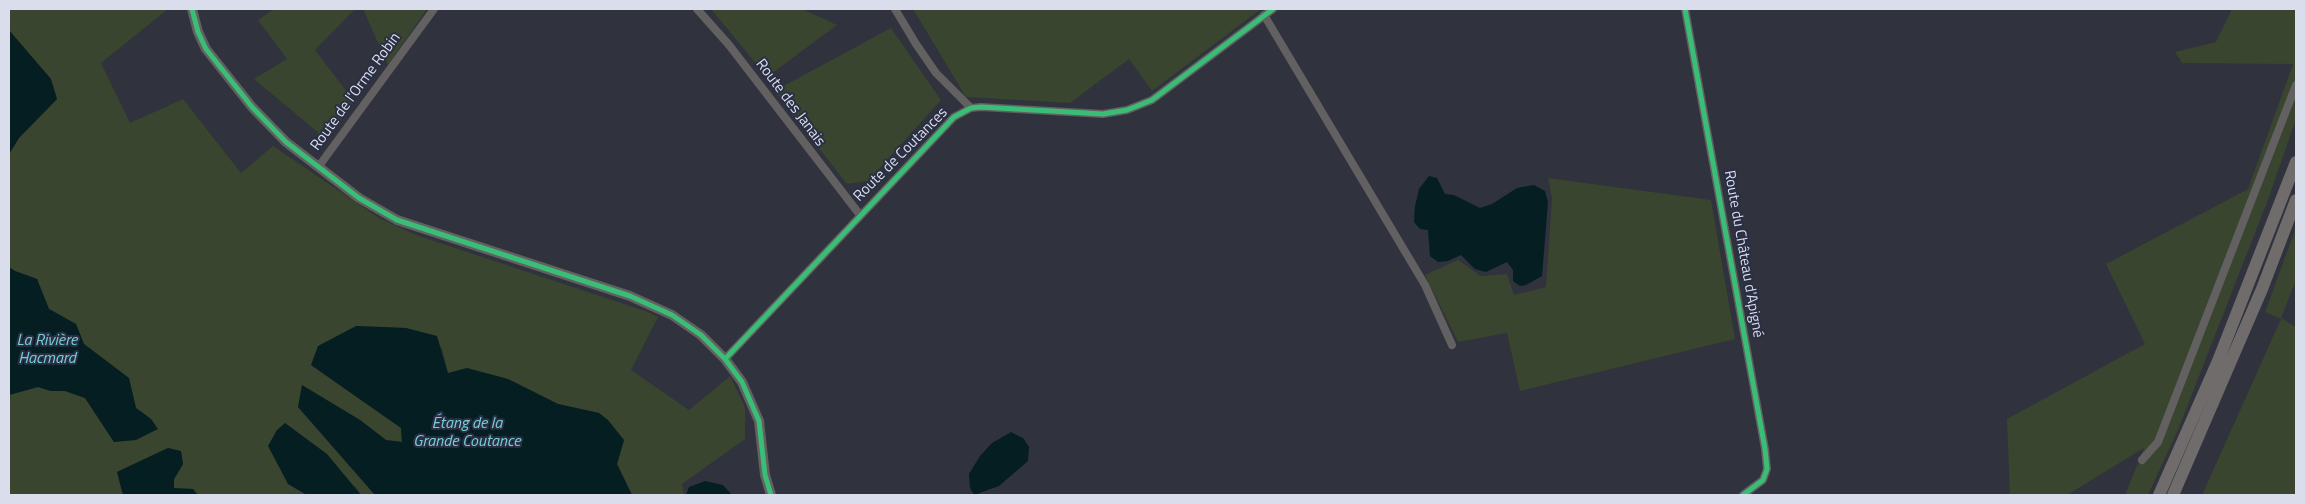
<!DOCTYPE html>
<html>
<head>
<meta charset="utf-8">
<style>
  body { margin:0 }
  #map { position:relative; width:2305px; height:504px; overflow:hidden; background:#30323e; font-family:"Titillium Web",sans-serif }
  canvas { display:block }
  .frame { position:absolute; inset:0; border:10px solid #dadeec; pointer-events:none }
</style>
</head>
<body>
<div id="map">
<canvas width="2305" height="504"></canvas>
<div class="frame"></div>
</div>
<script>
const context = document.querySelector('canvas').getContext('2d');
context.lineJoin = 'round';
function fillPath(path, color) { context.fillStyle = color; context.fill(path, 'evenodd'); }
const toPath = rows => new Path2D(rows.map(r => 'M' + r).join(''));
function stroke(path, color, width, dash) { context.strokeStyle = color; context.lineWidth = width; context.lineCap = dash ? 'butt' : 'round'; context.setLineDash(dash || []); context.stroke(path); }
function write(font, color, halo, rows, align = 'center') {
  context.font = font + ' "Titillium Web",sans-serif'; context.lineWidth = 4; context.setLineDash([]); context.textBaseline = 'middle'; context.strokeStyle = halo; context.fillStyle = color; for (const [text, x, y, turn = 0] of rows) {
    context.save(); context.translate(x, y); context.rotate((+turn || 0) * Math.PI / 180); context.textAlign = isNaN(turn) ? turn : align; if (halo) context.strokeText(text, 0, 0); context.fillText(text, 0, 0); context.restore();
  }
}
const green = toPath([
  [9,9,168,9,101,63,130,123,183,99,241,173,273,146,379,218,416,235,648,312,658,317,631,370,689,410,730,376,745,407,745,439,682,484,684,495,632,495,617,464,624,440,599,413,558,404,508,379,448,374,442,348,406,328,356,326,311,365,401,428,402,442,386,440,360,420,302,386,298,407,375,495,361,495,355,486,288,484,307,495,198,495,192,489,174,489,174,480,183,464,181,452,168,448,117,472,123,495,9,495,9,395,38,387,51,391,65,391,85,398,114,442,151,419,136,408,128,378,84,344,76,324,49,309,37,279,15,271,9,267,9,154,19,138,57,99,28,55,9,30],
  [274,9,355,9,315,50,354,101,327,140,254,79,287,59,258,20],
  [363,9,427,9,388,65],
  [711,9,802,9,837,25,767,77],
  [913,9,1261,9,1152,91,1129,59,1070,103,966,97],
  [2232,9,2296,9,2296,119,2269,197,2178,430,2148,495,2125,495,2144,448,2067,495,2010,495,2007,419,2145,344,2106,264,2248,189,2293,64,2182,63,2175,52,2216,42],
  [891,28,941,100,868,181,847,184,774,91],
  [1548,178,1711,200,1735,339,1520,391,1507,333,1458,342,1425,275,1458,260,1481,276,1507,274,1514,295,1546,287,1552,198],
  [2296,227,2296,280,2281,318,2296,327,2296,495,2202,495,2281,319,2265,312]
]);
const water = toPath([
  [9,30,51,79,57,99,19,138,9,154],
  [1429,176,1437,178,1445,194,1454,195,1480,208,1492,204,1517,188,1534,185,1545,191,1548,202,1542,276,1526,285,1520,286,1513,281,1513,270,1507,262,1486,272,1475,269,1461,255,1448,261,1438,262,1430,256,1428,230,1420,229,1414,222,1415,206,1419,189],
  [9,267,15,271,37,279,49,309,76,324,84,344,129,378,136,408,151,419,158,429,136,440,114,442,85,398,65,391,51,391,38,387,9,395],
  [356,326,406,328,437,336,448,373,467,368,508,379,558,404,599,413,608,420,624,440,617,464,632,495,375,495,298,407,302,385,360,420,386,440,402,442,401,428,311,365,318,346],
  [285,423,327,454,361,495,307,495,288,484,268,446,277,430],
  [1011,432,1023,438,1029,447,1028,461,999,486,974,495,970,488,969,474,980,456,992,443],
  [168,448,181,451,183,464,174,479,174,488,193,489,198,495,123,495,117,472],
  [705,481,723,485,732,495,686,495,689,487]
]);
const minor = toPath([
  [697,9,729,45,860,215],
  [895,9,916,44,936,73,971,108],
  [1685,9,1765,449,1767,469,1763,480,1743,495],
  [1264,15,1425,285,1452,345],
  [319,166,434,9],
  [725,359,954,117,971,108,981,107,1103,114,1127,110,1152,100,1273,9],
  [2142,460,2158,442,2296,85]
]);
const tertiary = toPath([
  [192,9,198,32,206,49,252,107,286,142,359,198,397,220,630,296,672,315,701,335,725,359,742,382,759,421,765,475,771,495]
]);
const trunk = toPath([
  [2159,495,2218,361,2296,162],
  [2173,495,2262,289,2296,200]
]);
const cycleway = toPath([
  [192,9,198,32,206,49,252,107,286,142,359,198,397,220,630,296,672,315,701,335,725,359,742,382,759,421,765,475,771,495],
  [1685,9,1765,449,1767,469,1763,480,1743,495],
  [725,359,954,117,971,108,981,107,1103,114,1127,110,1152,100,1273,9]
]);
const streetNames = [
  ["Route de l'Orme Robin",356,92,-54],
  ["Route des Janais",790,103,53],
  ["Route de Coutances",901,155,-45],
  ["Route du Château d'Apigné",1743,254,80]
];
const waterNames = [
  ["La Rivière",47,341],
  ["Hacmard",47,359],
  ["Étang de la",467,424],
  ["Grande Coutance",467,442]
];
fillPath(green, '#39452e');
fillPath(water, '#041e21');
stroke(minor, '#626060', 8);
stroke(tertiary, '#626060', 10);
stroke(trunk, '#706c6b', 12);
stroke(cycleway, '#3abd76', 5);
write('15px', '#dadeec', '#2a2f44', streetNames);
write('italic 16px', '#74d2d7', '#2a2f44', waterNames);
</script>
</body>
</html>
